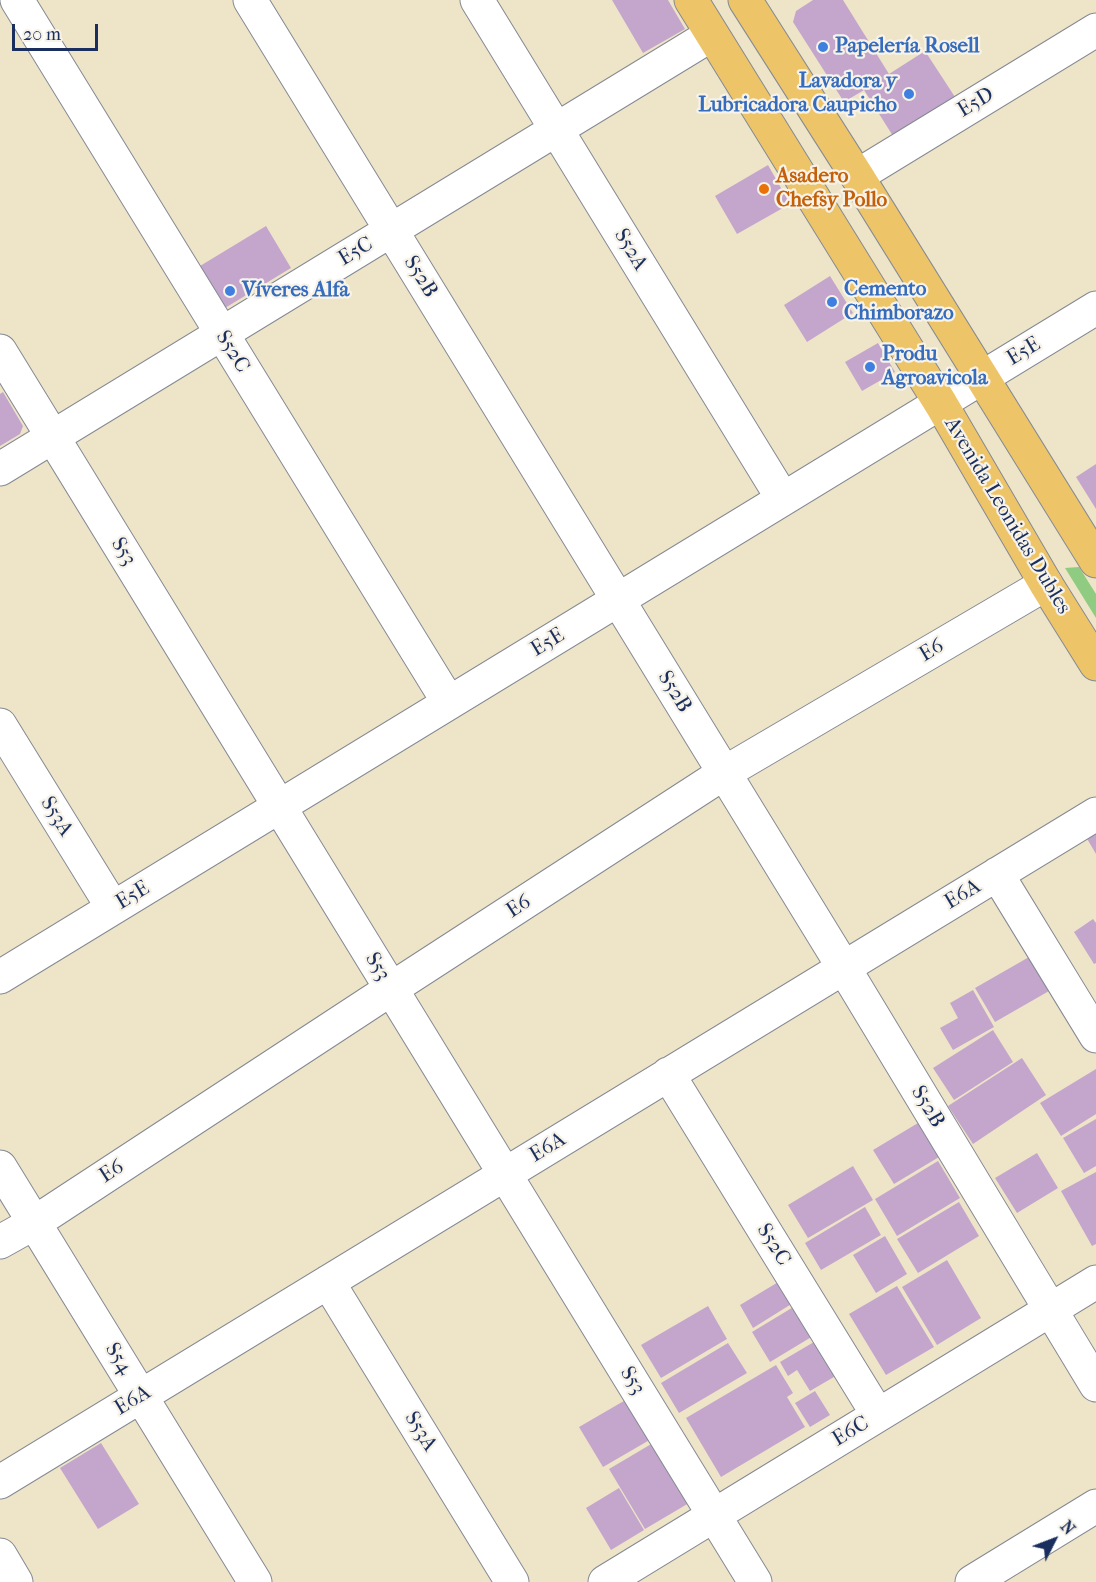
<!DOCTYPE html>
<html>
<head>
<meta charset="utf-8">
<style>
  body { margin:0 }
  #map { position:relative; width:1096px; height:1582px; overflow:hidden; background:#eee4c8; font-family:"IM FELL French Canon",serif }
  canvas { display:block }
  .north { position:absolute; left:1024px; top:1510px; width:60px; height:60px; -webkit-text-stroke:4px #f7f3e8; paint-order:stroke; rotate:48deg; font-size:16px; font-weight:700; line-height:24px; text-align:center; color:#1b2f5e }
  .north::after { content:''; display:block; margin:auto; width:21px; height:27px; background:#1b2f5e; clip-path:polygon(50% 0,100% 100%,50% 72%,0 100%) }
  .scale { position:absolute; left:12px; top:24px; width:86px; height:27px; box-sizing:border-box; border:3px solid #1b2f5e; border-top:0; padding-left:8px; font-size:18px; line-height:21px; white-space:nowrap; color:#1b2f5e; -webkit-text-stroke:4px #f7f3e8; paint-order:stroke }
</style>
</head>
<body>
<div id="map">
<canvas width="1096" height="1582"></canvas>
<div class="north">N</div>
<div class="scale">20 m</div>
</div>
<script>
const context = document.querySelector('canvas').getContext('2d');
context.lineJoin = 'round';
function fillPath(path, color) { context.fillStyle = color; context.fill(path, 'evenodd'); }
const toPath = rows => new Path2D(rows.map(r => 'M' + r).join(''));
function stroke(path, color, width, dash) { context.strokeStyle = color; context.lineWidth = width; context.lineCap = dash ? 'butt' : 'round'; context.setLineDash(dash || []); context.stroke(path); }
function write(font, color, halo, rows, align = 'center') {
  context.font = font + ' "IM FELL French Canon",serif'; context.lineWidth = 4.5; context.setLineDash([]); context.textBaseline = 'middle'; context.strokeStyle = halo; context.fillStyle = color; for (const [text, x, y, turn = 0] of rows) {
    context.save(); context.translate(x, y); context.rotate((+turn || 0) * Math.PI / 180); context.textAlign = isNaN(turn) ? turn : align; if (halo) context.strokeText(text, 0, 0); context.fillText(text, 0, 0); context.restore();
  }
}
const green = toPath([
  [1079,567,1096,594,1096,618,1065,568]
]);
const building = toPath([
  [612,0,668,0,685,29,643,53],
  [813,0,843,0,889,74,925,51,955,97,893,136,864,90,844,102,793,22,796,11],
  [768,165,790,204,737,234,715,196],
  [266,226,291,268,225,308,200,266],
  [830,276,853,313,807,342,784,305],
  [878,343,895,372,862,391,845,362],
  [3,392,23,426,20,434,0,446,0,394],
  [1096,464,1096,509,1076,477],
  [1096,831,1096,854,1086,837],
  [1093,919,1096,923,1096,963,1094,964,1074,932],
  [1036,953,1056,987,995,1022,975,988],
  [973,990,994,1027,953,1050,940,1028,958,1018,950,1003],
  [993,1030,1013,1062,954,1100,933,1068],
  [1022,1058,1046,1095,973,1144,948,1106],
  [1096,1069,1096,1114,1061,1136,1040,1103],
  [1096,1119,1096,1166,1084,1173,1063,1138],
  [918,1123,939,1157,894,1184,873,1150],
  [1037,1153,1058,1188,1017,1213,995,1178],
  [938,1161,960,1198,897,1236,875,1199],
  [853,1166,873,1200,808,1238,788,1205],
  [1096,1172,1096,1244,1092,1246,1061,1191],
  [959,1202,979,1236,918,1273,897,1239],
  [865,1207,881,1235,821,1270,805,1243],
  [885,1236,907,1274,876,1293,853,1255],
  [947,1260,981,1318,937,1345,902,1287],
  [780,1281,793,1303,753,1328,740,1305],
  [897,1286,934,1347,886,1375,849,1314],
  [800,1303,818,1333,770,1362,752,1332],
  [708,1306,727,1339,661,1378,641,1345],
  [819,1339,839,1374,810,1391,797,1370,788,1376,780,1362],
  [728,1343,747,1373,679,1413,661,1383],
  [776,1365,793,1393,787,1397,805,1427,721,1477,686,1418],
  [815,1391,830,1415,810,1427,795,1403],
  [629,1398,653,1438,603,1467,579,1427],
  [101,1443,139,1504,98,1529,60,1468],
  [653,1443,689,1503,645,1529,609,1469],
  [619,1488,644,1530,611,1550,586,1508]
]);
const minor = toPath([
  [17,0,449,703],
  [250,0,844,968,1096,1385],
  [477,0,783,499],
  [857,176,1096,30],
  [0,351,755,1582],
  [0,469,711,35],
  [0,725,113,908],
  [997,874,1096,1036],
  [0,977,1096,308],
  [668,1074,878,1415],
  [0,1167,255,1582],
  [0,1242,34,1223,391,989,724,773,1046,584],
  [328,1282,512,1582],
  [0,1482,1096,814],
  [0,1555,16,1582],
  [605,1582,1096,1282],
  [972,1582,1096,1506]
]);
const major = toPath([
  [691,0,941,404,1046,584,1096,664],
  [745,0,857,176,1096,561]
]);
const markers = [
  [823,47,6,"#3f7fe0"],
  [909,94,6,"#3f7fe0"],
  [764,189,6,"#e8710a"],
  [230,291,6,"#3f7fe0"],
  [832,302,6,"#3f7fe0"],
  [870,367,6,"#3f7fe0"]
];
const shopNames = [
  ["Papelería Rosell",835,47],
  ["Lavadora y",897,82,"right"],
  ["Lubricadora Caupicho",897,106,"right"],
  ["Cemento",844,290],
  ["Chimborazo",844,314],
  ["Víveres Alfa",242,291],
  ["Produ",882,355],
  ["Agroavicola",882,379]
];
const streetNames = [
  ["E5D",976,103,-31],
  ["S52A",630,250,59],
  ["E5C",356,252,-31],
  ["S52B",420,277,58],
  ["S52C",232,352,58],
  ["E5E",1024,352,-31],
  ["Avenida Leonidas Dubles",1007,516,59],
  ["S53",123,552,58],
  ["E5E",548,643,-31],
  ["E6",932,651,-31],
  ["S52B",674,692,58],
  ["S53A",56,817,58],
  ["E6A",963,895,-31],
  ["E5E",133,896,-31],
  ["E6",519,907,-33],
  ["S53",377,967,59],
  ["S52B",927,1107,59],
  ["E6A",548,1148,-31],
  ["E6",112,1172,-33],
  ["S52C",773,1245,58],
  ["S54",118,1359,58],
  ["S53",632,1381,58],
  ["E6A",133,1401,-31],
  ["S53A",420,1432,58],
  ["E6C",851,1432,-31]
];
const foodNames = [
  ["Asadero",776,177],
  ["Chefsy Pollo",776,201]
];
fillPath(green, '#8fcc81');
fillPath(building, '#c4a6cd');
stroke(minor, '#848a93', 35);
stroke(major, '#848a93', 35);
stroke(minor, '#fff', 33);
stroke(major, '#eec469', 33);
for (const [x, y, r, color] of markers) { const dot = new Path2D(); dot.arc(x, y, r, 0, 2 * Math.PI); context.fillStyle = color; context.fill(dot); stroke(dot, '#f7f3e8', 2); }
write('bold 21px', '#366cbe', '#f7f3e8', shopNames, 'left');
write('21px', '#1b2f5e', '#f7f3e8', streetNames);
write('bold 21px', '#c56008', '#f7f3e8', foodNames, 'left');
</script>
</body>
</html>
